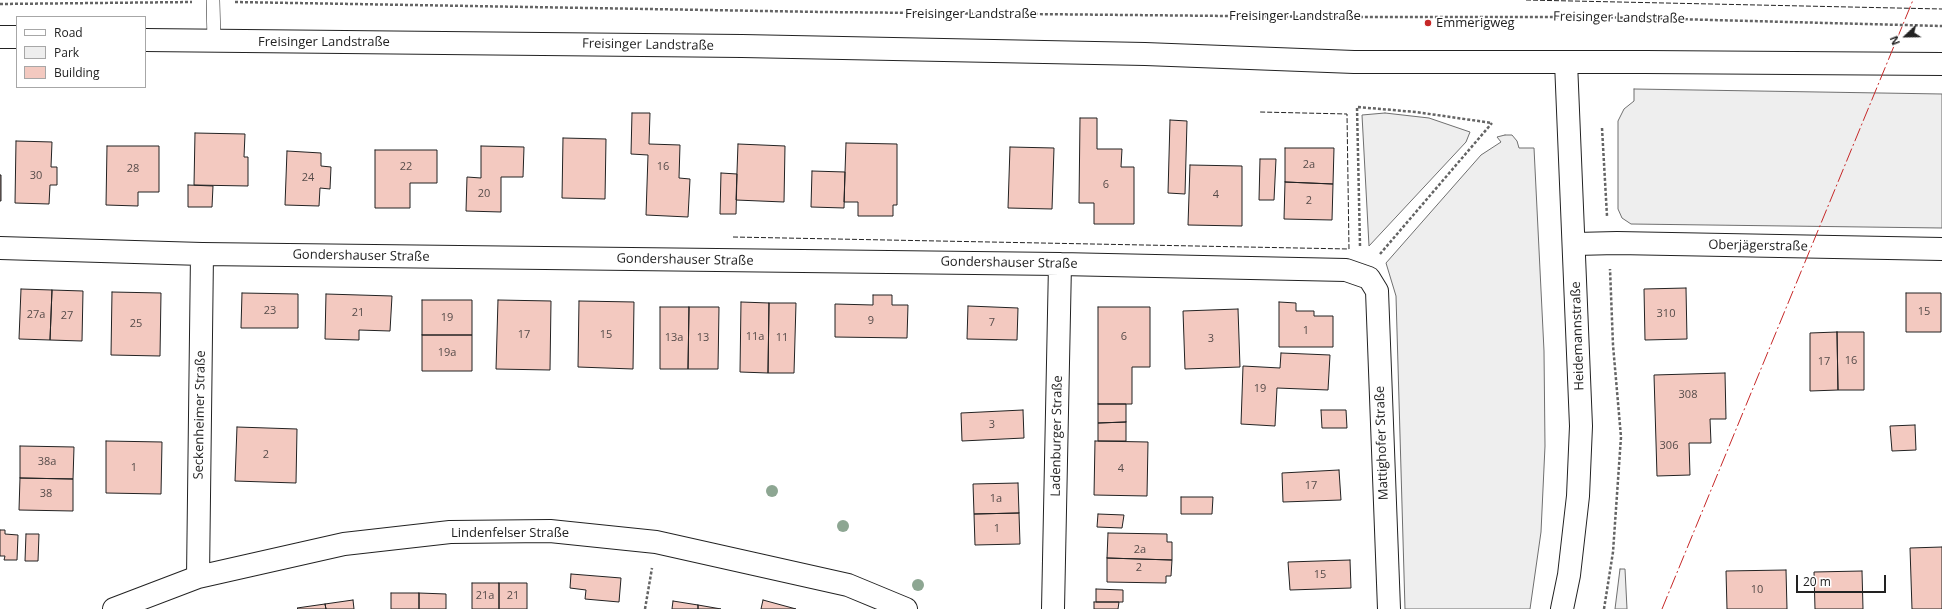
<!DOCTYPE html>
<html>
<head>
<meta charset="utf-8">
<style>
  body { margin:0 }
  #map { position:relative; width:1942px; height:609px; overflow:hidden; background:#fff; font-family:"Open Sans",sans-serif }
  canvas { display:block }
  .legend { position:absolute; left:16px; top:16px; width:130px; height:72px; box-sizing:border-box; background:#fff; border:1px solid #a7a7a7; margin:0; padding:5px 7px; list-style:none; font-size:12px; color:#222 }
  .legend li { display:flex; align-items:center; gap:8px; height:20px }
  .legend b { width:20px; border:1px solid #a7a7a7 }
  .north { position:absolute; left:1886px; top:16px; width:40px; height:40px; -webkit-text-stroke:3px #fff; paint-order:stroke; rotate:248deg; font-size:11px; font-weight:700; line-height:16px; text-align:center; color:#222 }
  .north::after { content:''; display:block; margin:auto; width:14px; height:18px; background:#222; clip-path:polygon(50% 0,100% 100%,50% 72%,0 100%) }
  .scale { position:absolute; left:1796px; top:575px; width:90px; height:18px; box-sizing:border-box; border:2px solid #222; border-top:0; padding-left:5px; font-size:12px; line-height:14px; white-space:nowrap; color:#222; -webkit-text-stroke:3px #fff; paint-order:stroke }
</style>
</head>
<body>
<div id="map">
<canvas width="1942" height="609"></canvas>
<ul class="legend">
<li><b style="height:5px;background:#fff"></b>Road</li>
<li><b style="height:11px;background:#eee"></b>Park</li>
<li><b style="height:11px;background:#f3c9c0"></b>Building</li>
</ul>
<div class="north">N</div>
<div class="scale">20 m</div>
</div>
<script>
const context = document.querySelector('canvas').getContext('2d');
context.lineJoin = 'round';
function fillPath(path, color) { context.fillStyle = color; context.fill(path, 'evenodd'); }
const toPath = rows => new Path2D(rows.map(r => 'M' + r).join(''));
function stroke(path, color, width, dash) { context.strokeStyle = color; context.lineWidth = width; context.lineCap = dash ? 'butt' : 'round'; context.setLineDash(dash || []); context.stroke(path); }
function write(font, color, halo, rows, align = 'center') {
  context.font = font + ' "Open Sans",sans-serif'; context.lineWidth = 3; context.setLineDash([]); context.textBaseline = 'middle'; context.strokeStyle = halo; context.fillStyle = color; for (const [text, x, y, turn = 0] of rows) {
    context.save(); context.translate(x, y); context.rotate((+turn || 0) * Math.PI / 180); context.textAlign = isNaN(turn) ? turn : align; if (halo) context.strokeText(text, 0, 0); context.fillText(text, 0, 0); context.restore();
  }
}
const green = toPath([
  [1634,89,1942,94,1942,228,1631,224,1622,218,1618,209,1618,121,1624,109,1634,101,1634,89],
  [1385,113,1429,118,1470,132,1466,142,1369,246,1362,115,1385,113],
  [1505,135,1512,135,1517,141,1519,148,1534,148,1544,351,1545,446,1541,532,1530,609,1405,609,1396,296,1386,263,1481,155,1501,142,1497,137,1505,135],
  [1620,569,1625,569,1627,609,1615,609,1620,569]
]);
const building = toPath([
  [632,113,650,113,649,144,680,145,679,178,690,179,688,217,646,215,648,155,631,154,632,113],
  [1080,118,1097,118,1097,149,1122,149,1121,167,1134,167,1134,224,1094,224,1094,203,1079,203,1080,118],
  [1170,120,1187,121,1185,194,1168,193,1170,120],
  [195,133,245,134,244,157,248,157,248,186,194,185,195,133],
  [563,138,606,139,605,199,562,198,563,138],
  [16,141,52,142,51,167,57,167,57,185,50,185,49,204,15,203,16,141],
  [846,143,897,144,897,205,893,205,893,216,858,216,858,202,844,202,846,143],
  [738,144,785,146,784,202,736,200,738,144],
  [107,146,159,146,159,192,138,192,138,206,106,205,107,146],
  [481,146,524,147,523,177,501,177,501,212,466,211,467,177,481,178,481,146],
  [1010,147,1054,148,1052,209,1008,208,1010,147],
  [1285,148,1334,148,1333,184,1285,182,1285,148],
  [375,150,437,150,437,183,410,183,410,208,375,208,375,150],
  [287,151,321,153,321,166,331,167,330,189,320,188,319,206,285,205,287,151],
  [1260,159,1276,159,1274,200,1259,200,1260,159],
  [1190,165,1242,166,1242,226,1188,225,1190,165],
  [812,171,845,172,844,208,811,207,812,171],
  [721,173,737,174,736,214,720,214,721,173],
  [0,175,1,175,1,201,0,201,0,175],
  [1285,182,1333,184,1332,220,1284,219,1285,182],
  [188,185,213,186,212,207,188,207,188,185],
  [1686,288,1687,339,1645,340,1644,289,1686,288],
  [21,289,52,290,50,340,19,339,21,289],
  [52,290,83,291,82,341,50,340,52,290],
  [112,292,161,293,160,356,111,355,112,292],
  [242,293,298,294,298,328,241,328,242,293],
  [1906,293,1941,293,1941,332,1906,332,1906,293],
  [326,294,392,296,390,331,359,330,359,340,325,339,326,294],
  [873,295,892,295,892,305,908,305,907,338,835,337,835,304,873,305,873,295],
  [422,300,472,300,472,335,422,335,422,300],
  [498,300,551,301,550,370,496,369,498,300],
  [579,301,634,302,633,369,578,367,579,301],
  [741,302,769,303,768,373,740,372,741,302],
  [1279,302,1296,303,1296,311,1314,311,1314,316,1333,316,1333,347,1279,347,1279,302],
  [769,303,796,303,794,373,768,373,769,303],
  [968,306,1018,308,1017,340,967,339,968,306],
  [660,307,689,307,688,369,660,369,660,307],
  [689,307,719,307,718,369,688,369,689,307],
  [1098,307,1150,307,1150,367,1132,367,1132,404,1098,404,1098,307],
  [1238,309,1240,367,1185,369,1183,311,1238,309],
  [1837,332,1864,332,1864,390,1838,390,1837,332],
  [1837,332,1838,390,1810,391,1810,333,1837,332],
  [422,335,472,335,472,371,422,371,422,335],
  [1281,353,1330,355,1328,390,1277,388,1275,426,1241,424,1243,366,1280,368,1281,353],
  [1725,373,1726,419,1710,419,1711,443,1689,443,1690,475,1657,476,1654,375,1725,373],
  [1098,404,1126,404,1126,422,1098,423,1098,404],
  [1023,410,1024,438,962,441,961,413,1023,410],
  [1321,410,1346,410,1347,428,1322,428,1321,410],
  [1126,422,1126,441,1098,441,1098,423,1126,422],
  [1915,425,1916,450,1892,451,1890,426,1915,425],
  [237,427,297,429,296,483,235,481,237,427],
  [106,441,162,442,161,494,106,493,106,441],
  [1095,441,1148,442,1147,496,1094,495,1095,441],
  [20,446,74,447,73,479,20,478,20,446],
  [1339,470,1341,500,1283,502,1282,473,1339,470],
  [20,478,73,479,73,511,19,510,20,478],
  [1018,483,1019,513,974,514,973,484,1018,483],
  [1181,497,1213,497,1212,514,1181,514,1181,497],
  [1019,513,1020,544,975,545,974,514,1019,513],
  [1098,514,1124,515,1122,528,1097,527,1098,514],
  [0,530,5,530,5,534,18,535,17,560,4,560,5,556,0,556,0,530],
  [1108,533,1167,534,1167,542,1172,542,1172,560,1107,558,1108,533],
  [26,534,39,534,38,561,25,561,26,534],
  [1942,547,1942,609,1912,609,1910,548,1942,547],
  [1107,558,1172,560,1171,576,1166,576,1166,583,1107,582,1107,558],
  [1350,560,1351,588,1290,590,1288,562,1350,560],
  [1786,570,1787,609,1727,609,1726,571,1786,570],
  [1862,571,1863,609,1815,609,1814,572,1862,571],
  [571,574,621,578,619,602,585,599,586,590,570,588,571,574],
  [472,583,499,583,499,609,472,609,472,583],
  [499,583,527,583,527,609,499,609,499,583],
  [1096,589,1123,590,1123,602,1096,602,1096,589],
  [391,593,419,593,419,609,391,609,391,593],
  [419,593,446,594,446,609,419,609,419,593],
  [353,600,354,609,326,609,325,604,353,600],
  [763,600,796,609,761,609,763,600],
  [673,601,698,605,698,609,672,609,673,601],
  [1094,602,1119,602,1118,609,1094,609,1094,602],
  [325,604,326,609,298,609,297,608,325,604],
  [698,605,721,609,698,609,698,605]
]);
const path = toPath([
  [235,2,824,12,1332,17,1598,17,1942,26],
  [0,4,192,2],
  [1602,128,1607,216],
  [1360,246,1357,107,1416,112,1492,123],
  [1380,254,1492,123],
  [645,609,652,568],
  [1604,609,1613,552,1621,437,1613,345,1610,269]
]);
const service = toPath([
  [213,0,214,42]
]);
const minor = toPath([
  [1575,244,1617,243,1942,249],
  [0,248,202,254,1060,264,1346,270,1369,278,1377,291,1389,609],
  [198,577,202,254],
  [114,609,198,577,344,544,450,532,550,531,656,542,848,585,906,609],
  [1053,609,1060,264]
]);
const secondary = toPath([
  [0,37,17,37],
  [145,40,742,46,1145,54,1354,62,1645,62,1942,64],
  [1562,609,1569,575,1578,496,1581,426,1566,62]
]);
const fence = toPath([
  [1526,0,1942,9],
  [733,237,1349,249,1347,114,1260,112]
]);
const power = toPath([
  [1662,609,1913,0]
]);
const trees = [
  [772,491],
  [843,526],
  [918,585]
];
const markers = [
  [1428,23,4,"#c62828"]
];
const numberNames = [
  ["2a",1309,165],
  ["22",406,167],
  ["16",663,167],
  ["28",133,169],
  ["30",36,176],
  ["24",308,178],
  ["6",1106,185],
  ["20",484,194],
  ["4",1216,195],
  ["2",1309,201],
  ["23",270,311],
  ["15",1924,312],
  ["21",358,313],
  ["310",1666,314],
  ["27a",36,315],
  ["27",67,316],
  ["19",447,318],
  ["9",871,321],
  ["7",992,323],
  ["25",136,324],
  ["1",1306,331],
  ["17",524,335],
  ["15",606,335],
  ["11a",755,337],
  ["6",1124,337],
  ["13a",674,338],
  ["13",703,338],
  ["11",782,338],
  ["3",1211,339],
  ["19a",447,353],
  ["16",1851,361],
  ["17",1824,362],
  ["19",1260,389],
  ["308",1688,395],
  ["3",992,425],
  ["306",1669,446],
  ["2",266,455],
  ["38a",47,462],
  ["1",134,468],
  ["4",1121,469],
  ["17",1311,486],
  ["38",46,494],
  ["1a",996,499],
  ["1",997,529],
  ["2a",1140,550],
  ["2",1139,568],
  ["15",1320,575],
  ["10",1757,590],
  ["21a",485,596],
  ["21",513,596]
];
const streetNames = [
  ["Freisinger Landstraße",971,14],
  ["Freisinger Landstraße",1295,16],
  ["Freisinger Landstraße",1619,18,1],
  ["Freisinger Landstraße",324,42],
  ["Freisinger Landstraße",648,45,1],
  ["Oberjägerstraße",1758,246,1],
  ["Gondershauser Straße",361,256,1],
  ["Gondershauser Straße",685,260,1],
  ["Gondershauser Straße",1009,263,1],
  ["Heidemannstraße",1578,336,-92],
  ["Seckenheimer Straße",200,415,-89],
  ["Ladenburger Straße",1057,436,-89],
  ["Mattighofer Straße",1382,443,-92],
  ["Lindenfelser Straße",510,533]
];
const poiNames = [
  ["Emmerigweg",1436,23]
];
fillPath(green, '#eee');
stroke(green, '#6f6f6f', 1);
fillPath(building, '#f3c9c0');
stroke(building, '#222', 1);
stroke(service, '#222', 14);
stroke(minor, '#222', 24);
stroke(secondary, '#222', 24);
stroke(path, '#646464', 2.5, [3, 2]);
stroke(service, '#fff', 13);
stroke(minor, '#fff', 22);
stroke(secondary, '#fff', 22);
stroke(fence, '#222', 1, [5, 2]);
stroke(power, '#c62828', 1, [14, 3, 2, 3]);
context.fillStyle = '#8da692';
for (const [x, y] of trees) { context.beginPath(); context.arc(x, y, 6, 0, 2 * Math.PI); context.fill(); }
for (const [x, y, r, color] of markers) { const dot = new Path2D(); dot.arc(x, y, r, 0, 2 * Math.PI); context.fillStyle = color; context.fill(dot); stroke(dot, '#fff', 1.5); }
write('11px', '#564c4a', null, numberNames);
write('13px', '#222', '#fff', streetNames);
write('13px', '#222', '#fff', poiNames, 'left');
</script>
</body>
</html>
